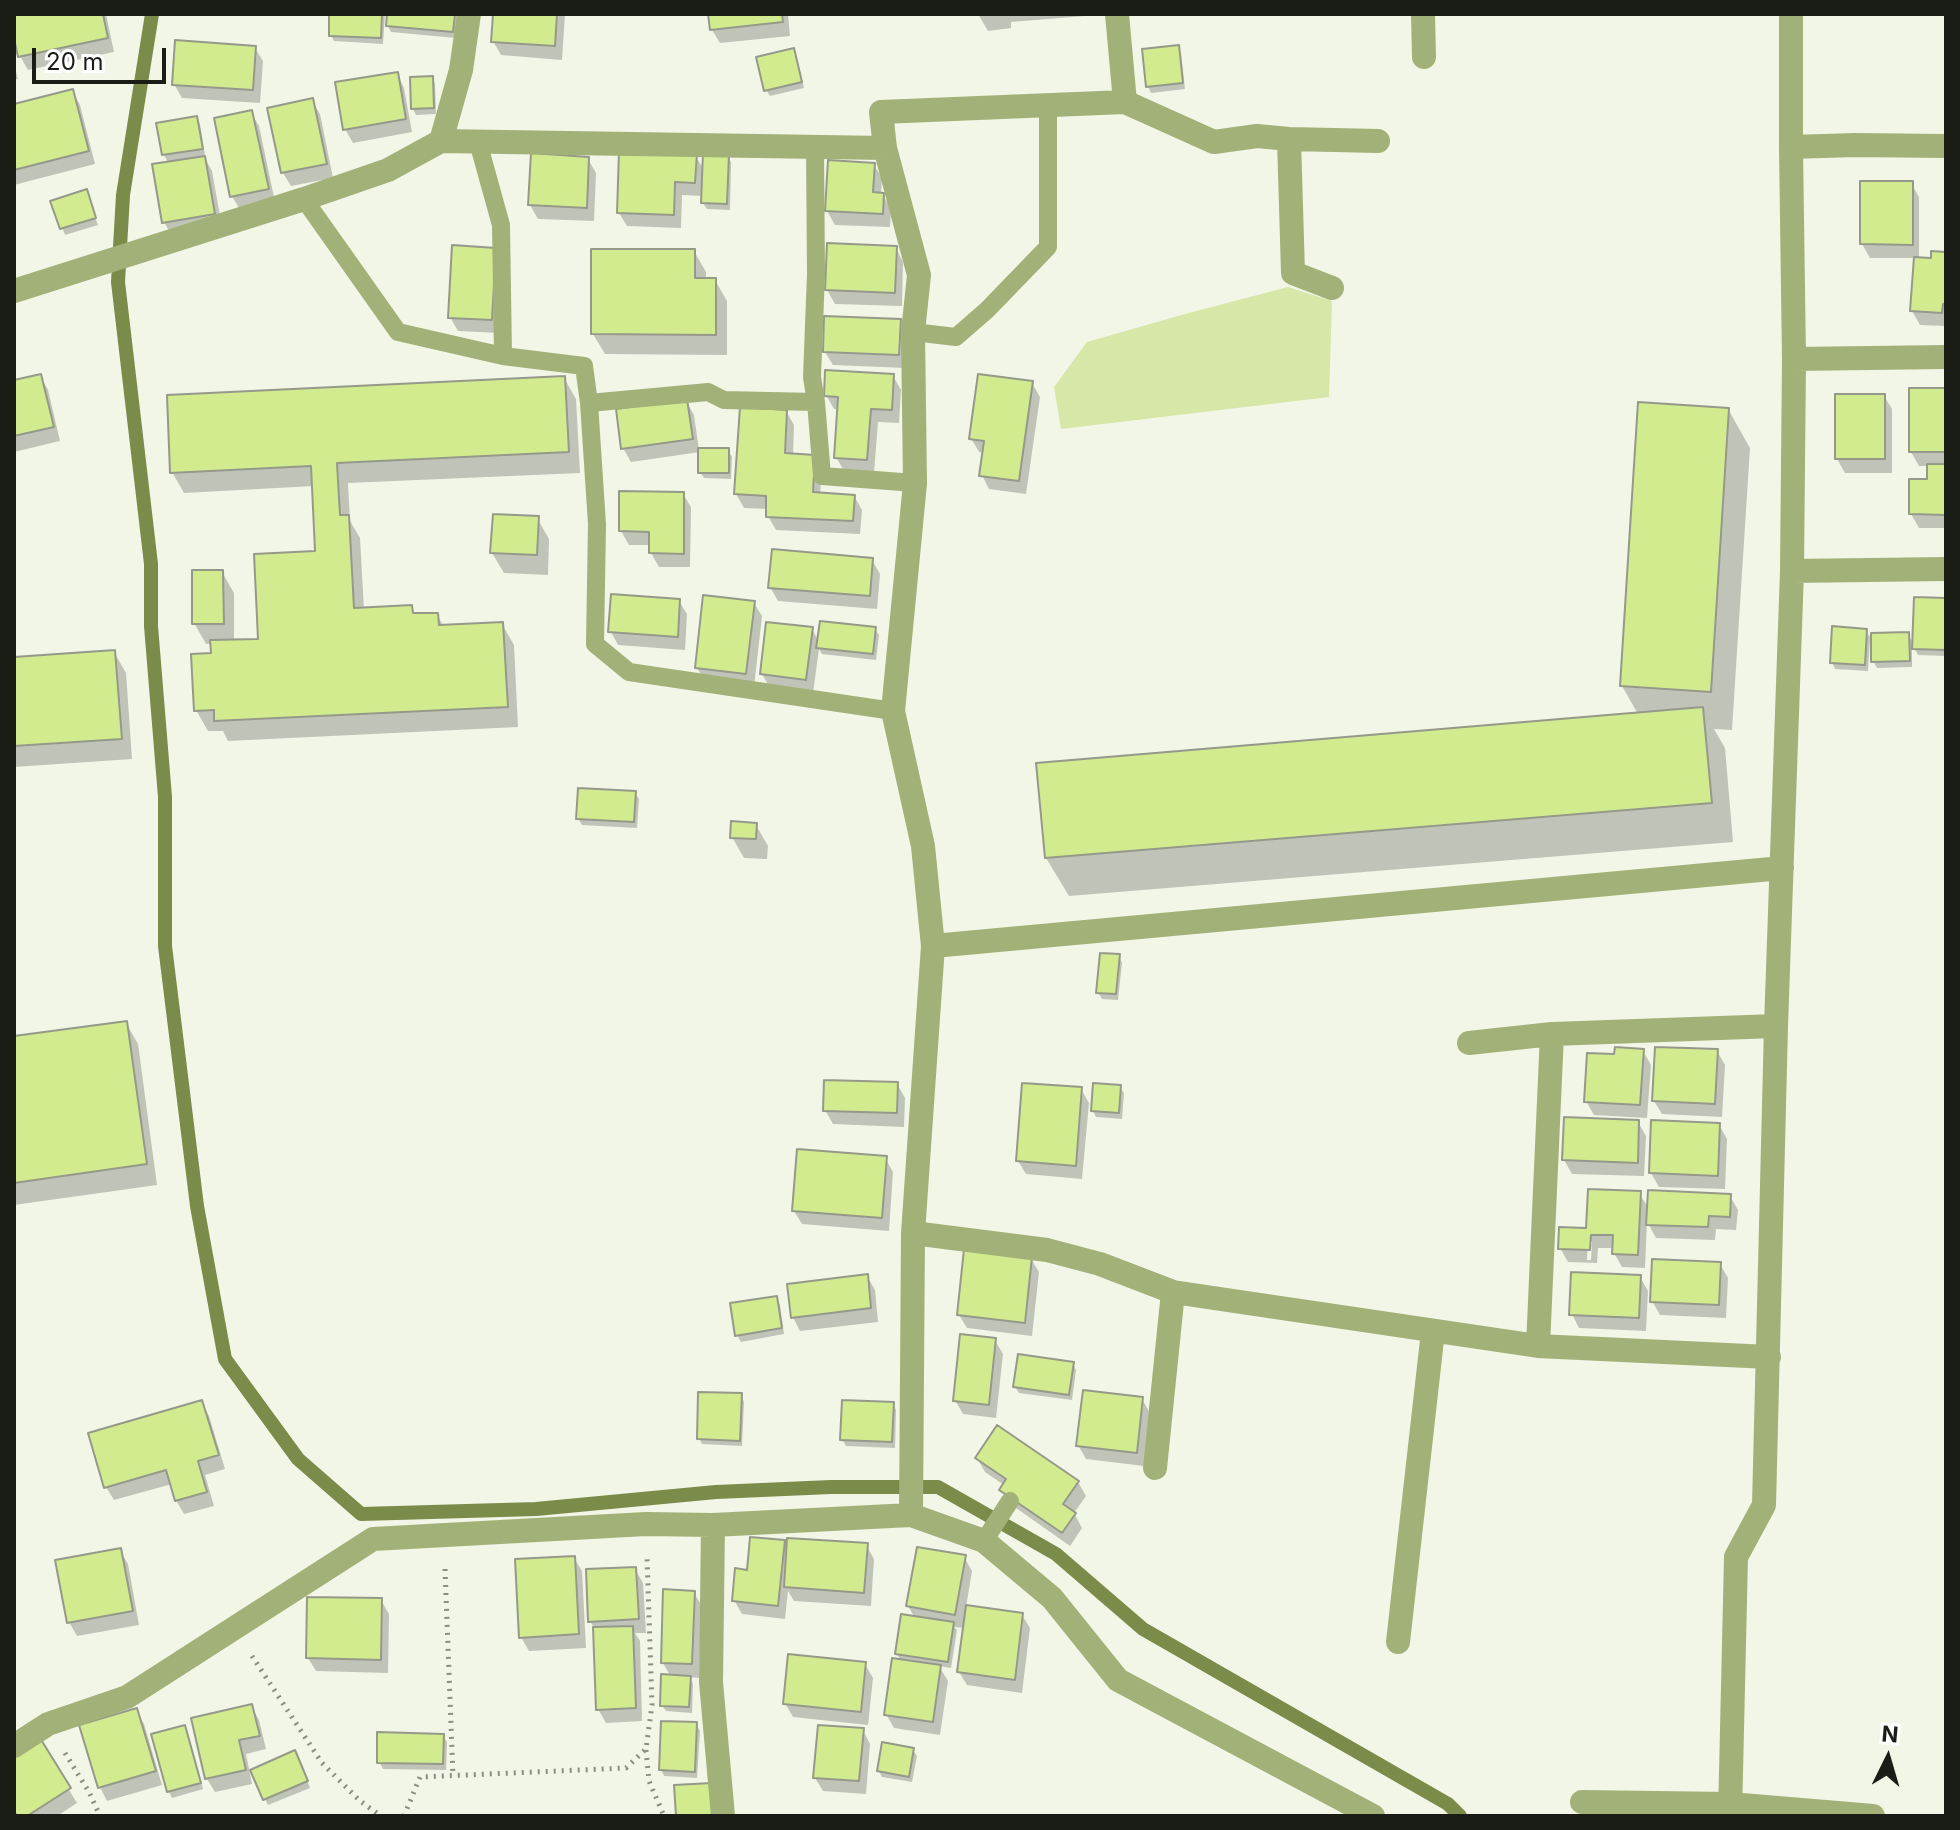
<!DOCTYPE html>
<html>
<head>
<meta charset="utf-8">
<style>
  body { margin:0 }
  #map { position:relative; width:1960px; height:1830px; overflow:hidden; background:#f1f6e6; font-family:Inter,sans-serif }
  canvas { display:block }
  .frame { position:absolute; inset:0; border:16px solid #1a1c16; pointer-events:none }
  .north { position:absolute; left:1848px; top:1718px; width:80px; height:80px; -webkit-text-stroke:6px #fff; paint-order:stroke; rotate:5deg; font-size:22px; font-weight:700; line-height:32px; text-align:center; color:#1a1c16 }
  .north::after { content:''; display:block; margin:auto; width:28px; height:36px; background:#1a1c16; clip-path:polygon(50% 0,100% 100%,50% 72%,0 100%) }
  .scale { position:absolute; left:32px; top:48px; width:134px; height:36px; box-sizing:border-box; border:4px solid #1a1c16; border-top:0; padding-left:10px; font-size:24px; line-height:28px; white-space:nowrap; color:#1a1c16; -webkit-text-stroke:6px #fff; paint-order:stroke }
</style>
</head>
<body>
<div id="map">
<canvas width="1960" height="1830"></canvas>
<div class="frame"></div>
<div class="north">N</div>
<div class="scale">20 m</div>
</div>
<script>
const context = document.querySelector('canvas').getContext('2d');
context.lineJoin = 'round';
function fillPath(path, color) { context.fillStyle = color; context.fill(path, 'evenodd'); }
const toPath = rows => new Path2D(rows.map(r => 'M' + r).join(''));
function stroke(path, color, width, dash) { context.strokeStyle = color; context.lineWidth = width; context.lineCap = dash ? 'butt' : 'round'; context.setLineDash(dash || []); context.stroke(path); }
const green = toPath([
  [1288,287,1332,301,1329,397,1061,429,1054,387,1087,342,1185,314]
]);
const shadow = toPath([
  [14,14,106,14,114,52,28,70,20,56,14,29],
  [331,14,385,14,383,44,334,41,331,35],
  [389,14,458,14,456,38,391,32,387,24],
  [495,14,565,14,562,60,501,55,493,41],
  [710,14,788,14,790,36,720,43,712,30],
  [978,14,1084,14,1085,16,1011,22,1011,28,988,31],
  [1177,47,1181,53,1185,89,1151,93,1148,86],
  [255,48,263,61,260,103,182,98,174,84],
  [793,50,796,56,804,88,770,96,766,90],
  [14,64,18,79,14,80],
  [397,74,404,88,412,132,353,143,345,129],
  [432,78,435,84,436,114,416,115,413,109],
  [72,91,80,105,95,164,14,185,14,106],
  [312,101,320,114,333,178,291,186,283,173],
  [251,113,259,126,275,202,240,210,232,196],
  [196,118,200,124,205,155,203,155,212,171,222,227,172,236,164,222,169,164,164,155],
  [695,155,704,170,727,155,731,162,730,210,707,209,703,203,704,196,682,195,681,228,627,226,619,213],
  [588,159,596,173,594,221,538,219,530,205],
  [874,165,882,178,881,195,883,195,891,209,890,227,835,225,827,211],
  [1911,183,1919,197,1919,259,1932,260,1946,254,1946,326,1920,325,1912,311,1916,258,1870,258,1862,244],
  [86,192,98,225,65,235,53,202],
  [896,248,903,262,902,306,835,304,827,290],
  [495,250,499,333,458,331,450,317],
  [694,251,706,272,706,280,715,280,727,301,727,355,605,354,593,334],
  [900,321,908,335,906,368,833,365,825,352],
  [40,376,48,390,60,441,14,452,14,382],
  [893,376,901,390,899,423,878,422,874,473,844,471,836,457,839,409,834,409,826,395],
  [564,378,576,399,580,473,348,483,350,521,360,538,364,610,411,607,416,615,437,615,444,627,502,624,514,645,518,727,228,741,223,731,208,731,196,710,213,655,213,644,206,644,194,623,222,572,234,593,234,642,260,641,317,553,314,486,184,493,172,472],
  [1032,383,1040,397,1026,494,989,489,982,475,985,453,979,452,971,438],
  [1946,390,1946,528,1919,528,1911,514,1929,481,1929,466,1919,466,1911,452],
  [1884,396,1892,409,1892,473,1845,473,1837,459],
  [686,401,694,415,699,450,728,450,732,457,731,479,704,478,700,472,700,452,631,462,623,448],
  [1728,409,1750,448,1732,730,1714,729,1725,748,1733,842,1069,896,1046,858,1638,714,1622,686],
  [786,411,794,425,793,456,822,471,820,494,854,496,862,510,860,534,776,530,768,516,768,509,744,508,736,494],
  [683,494,691,507,690,567,659,567,651,553,651,545,629,545,621,531],
  [537,518,549,539,548,575,504,573,492,553],
  [872,560,880,574,877,609,778,601,770,587],
  [1946,600,1946,656,1918,655,1912,644,1912,667,1877,668,1873,661,1908,634,1914,645],
  [679,601,687,614,685,650,618,645,611,632],
  [754,603,762,616,754,687,705,681,697,668],
  [812,629,819,642,875,629,879,635,876,660,822,654,819,649,813,693,770,688,762,674],
  [1866,631,1870,637,1868,671,1835,669,1832,662],
  [114,652,126,673,132,759,14,767,14,659],
  [635,793,639,799,637,828,582,825,578,818],
  [756,825,768,846,767,859,744,858,732,837],
  [1119,956,1122,963,1118,1000,1102,999,1098,992],
  [126,1023,138,1044,157,1185,14,1205,14,1038],
  [1643,1051,1651,1065,1647,1118,1594,1115,1586,1101,1616,1057],
  [1717,1051,1725,1065,1722,1117,1662,1114,1654,1101],
  [897,1084,905,1098,904,1127,833,1124,825,1110],
  [1120,1087,1124,1093,1122,1119,1096,1117,1093,1111],
  [1081,1089,1089,1103,1082,1179,1026,1174,1018,1161],
  [1638,1122,1646,1136,1644,1176,1572,1174,1564,1160],
  [1719,1125,1727,1139,1725,1189,1659,1187,1651,1173],
  [885,1158,893,1172,889,1231,802,1224,794,1211],
  [1639,1193,1649,1209,1730,1196,1738,1210,1736,1230,1716,1229,1715,1240,1656,1238,1647,1221,1645,1268,1622,1267,1614,1253,1615,1248,1598,1248,1597,1263,1568,1262,1560,1248],
  [1588,1241,1592,1241,1591,1260,1587,1260],
  [1031,1259,1039,1272,1032,1336,967,1328,959,1315],
  [1720,1264,1728,1278,1726,1318,1660,1315,1652,1301],
  [867,1276,875,1290,878,1322,800,1331,793,1317],
  [1640,1277,1648,1291,1646,1331,1579,1328,1572,1314],
  [776,1298,780,1305,784,1334,741,1342,737,1335],
  [995,1340,1003,1354,996,1418,963,1414,955,1400],
  [1073,1364,1076,1370,1072,1400,1019,1393,1015,1387],
  [741,1395,744,1402,742,1446,702,1444,699,1438],
  [1142,1399,1150,1413,1144,1466,1086,1459,1078,1445],
  [202,1402,209,1416,225,1469,205,1475,214,1506,184,1514,176,1500,172,1484,114,1500,106,1487],
  [893,1404,896,1410,895,1448,846,1446,842,1439],
  [977,1458,1078,1482,1086,1496,1074,1513,1082,1528,1070,1546,1009,1503,1001,1490,1004,1485,985,1472],
  [784,1542,788,1550,866,1545,874,1559,871,1606,794,1601,788,1591,785,1619,742,1614,734,1600,749,1572],
  [120,1550,128,1564,139,1625,77,1636,69,1622],
  [964,1557,972,1571,966,1607,1022,1615,1030,1628,1022,1693,967,1685,959,1672,965,1628,954,1627,957,1630,951,1668,939,1666,948,1681,940,1735,894,1728,886,1714,901,1661,897,1654,915,1618,908,1606],
  [574,1558,582,1571,586,1648,529,1651,521,1637],
  [635,1569,643,1583,646,1633,635,1633,640,1641,642,1721,606,1723,598,1709,596,1631,590,1621],
  [694,1593,702,1606,699,1678,689,1677,693,1684,692,1713,666,1711,662,1705,671,1677,663,1663],
  [381,1600,389,1614,388,1673,316,1671,308,1658],
  [865,1664,873,1678,868,1725,793,1717,785,1703],
  [251,1706,259,1720,266,1749,246,1754,252,1784,215,1792,207,1779],
  [136,1711,144,1724,162,1785,107,1801,100,1787],
  [696,1724,700,1731,697,1778,664,1776,661,1769],
  [184,1728,188,1734,203,1789,172,1798,169,1792,154,1736],
  [863,1730,870,1744,866,1794,823,1791,815,1778],
  [443,1736,447,1742,446,1770,383,1769,379,1762],
  [39,1741,77,1803,57,1816,19,1816,14,1808],
  [913,1750,917,1756,912,1782,882,1777,879,1771],
  [298,1758,310,1788,268,1805,265,1799]
]);
const stream = toPath([
  [152,14,123,195,118,282,151,564,151,626,165,797,165,946,197,1206,225,1359,298,1459,361,1514,536,1509,716,1492,831,1487,938,1487,1056,1554,1143,1629,1448,1804,1460,1816]
]);
const building = toPath([
  [14,14,103,14,108,38,18,57,14,38,14,14],
  [329,14,382,14,381,38,329,36,329,14],
  [387,14,455,14,453,32,386,26,387,14],
  [493,14,557,14,555,46,491,42,493,14],
  [708,14,782,14,783,22,710,30,708,14],
  [175,40,256,46,253,90,172,85,175,40],
  [1179,45,1183,83,1146,87,1142,49,1179,45],
  [794,48,802,82,764,91,756,57,794,48],
  [398,72,406,119,343,130,335,82,398,72],
  [433,76,434,108,411,109,410,77,433,76],
  [73,89,89,151,14,170,14,104,73,89],
  [313,98,327,164,281,173,267,108,313,98],
  [252,110,269,189,230,197,214,118,252,110],
  [197,116,203,149,162,155,156,123,197,116],
  [619,151,697,153,695,183,675,182,674,215,617,213,619,151],
  [703,152,729,154,727,204,701,203,703,152],
  [531,153,589,157,587,208,528,205,531,153],
  [205,156,215,214,162,223,152,164,205,156],
  [828,160,875,163,873,192,884,193,883,214,825,211,828,160],
  [1860,181,1913,181,1913,245,1860,244,1860,181],
  [87,189,96,218,60,229,50,201,87,189],
  [827,243,897,246,895,293,825,290,827,243],
  [452,245,496,248,492,320,448,318,452,245],
  [591,249,695,249,695,278,716,278,716,335,591,334,591,249],
  [1931,251,1946,252,1946,304,1943,304,1942,313,1910,311,1914,257,1931,258,1931,251],
  [824,316,901,319,899,355,823,352,824,316],
  [825,370,894,374,892,410,871,409,867,460,834,458,838,397,824,396,825,370],
  [41,374,54,427,14,436,14,380,41,374],
  [978,374,1033,381,1019,481,979,476,984,441,969,439,978,374],
  [565,376,569,452,337,463,340,515,349,515,354,608,412,605,413,613,438,613,439,625,503,622,508,707,214,721,214,710,194,711,191,654,211,653,210,640,258,639,254,554,315,551,311,466,170,473,167,395,565,376],
  [1909,388,1946,388,1946,452,1909,452,1909,388],
  [1835,394,1885,394,1885,459,1835,459,1835,394],
  [687,399,693,439,621,449,616,409,687,399],
  [1638,402,1729,408,1711,692,1620,686,1638,402],
  [740,407,787,410,785,453,815,455,813,492,855,495,853,521,766,517,766,496,734,494,740,407],
  [698,448,729,448,729,473,698,473,698,448],
  [1927,464,1946,464,1946,515,1909,514,1909,479,1927,479,1927,464],
  [619,491,684,492,684,554,649,553,649,532,619,531,619,491],
  [493,514,539,516,537,555,490,553,493,514],
  [772,549,873,558,870,596,768,588,772,549],
  [192,570,223,570,224,624,192,624,192,570],
  [611,594,680,599,678,637,608,632,611,594],
  [703,595,755,601,746,674,695,668,703,595],
  [1914,597,1946,598,1946,650,1912,649,1914,597],
  [820,621,876,627,873,654,816,648,820,621],
  [766,622,813,627,806,680,760,674,766,622],
  [1832,626,1867,629,1865,665,1830,663,1832,626],
  [1909,632,1910,661,1871,662,1871,633,1909,632],
  [115,650,122,739,14,746,14,657,115,650],
  [1703,707,1712,803,1045,858,1036,763,1703,707],
  [578,788,636,791,634,822,576,819,578,788],
  [731,821,757,823,756,839,730,838,731,821],
  [1100,953,1120,954,1116,994,1096,993,1100,953],
  [127,1021,147,1164,14,1183,14,1036,127,1021],
  [1615,1047,1644,1049,1640,1105,1584,1102,1587,1053,1614,1054,1615,1047],
  [1655,1047,1718,1049,1715,1104,1652,1101,1655,1047],
  [824,1080,898,1082,897,1113,823,1111,824,1080],
  [1022,1083,1082,1087,1076,1166,1016,1161,1022,1083],
  [1093,1083,1121,1085,1119,1113,1091,1111,1093,1083],
  [1564,1117,1639,1120,1638,1163,1562,1160,1564,1117],
  [1651,1120,1720,1123,1718,1176,1649,1173,1651,1120],
  [797,1149,887,1156,882,1218,792,1211,797,1149],
  [1588,1189,1641,1191,1638,1255,1612,1254,1613,1235,1591,1235,1590,1250,1558,1249,1559,1227,1586,1228,1588,1189],
  [1648,1190,1731,1194,1730,1217,1709,1216,1708,1227,1646,1225,1648,1190],
  [964,1249,1032,1257,1025,1323,957,1315,964,1249],
  [1652,1259,1721,1262,1719,1305,1650,1302,1652,1259],
  [1571,1272,1641,1275,1639,1318,1569,1315,1571,1272],
  [868,1274,871,1308,791,1318,787,1284,868,1274],
  [777,1296,782,1328,735,1336,730,1303,777,1296],
  [960,1334,996,1338,989,1405,953,1401,960,1334],
  [1018,1354,1074,1362,1069,1395,1013,1387,1018,1354],
  [1083,1390,1143,1397,1137,1453,1076,1446,1083,1390],
  [698,1392,742,1393,740,1441,697,1439,698,1392],
  [202,1400,219,1455,198,1461,207,1492,175,1501,166,1470,104,1488,88,1433,202,1400],
  [842,1400,894,1402,892,1442,840,1440,842,1400],
  [997,1425,1079,1481,1063,1504,1076,1513,1062,1533,999,1490,1006,1479,975,1458,997,1425],
  [750,1537,785,1540,778,1606,732,1601,735,1568,747,1570,750,1537],
  [787,1538,868,1543,864,1593,784,1587,787,1538],
  [917,1547,966,1555,955,1615,906,1606,917,1547],
  [121,1548,133,1611,67,1623,55,1560,121,1548],
  [575,1556,579,1634,519,1638,515,1559,575,1556],
  [636,1567,639,1619,588,1622,586,1569,636,1567],
  [663,1589,695,1591,692,1664,661,1663,663,1589],
  [307,1597,382,1598,381,1660,306,1658,307,1597],
  [966,1605,1023,1613,1015,1680,957,1672,966,1605],
  [901,1614,954,1622,948,1662,895,1654,901,1614],
  [633,1626,636,1708,596,1710,593,1627,633,1626],
  [788,1654,866,1662,861,1712,783,1704,788,1654],
  [892,1658,941,1665,933,1722,884,1715,892,1658],
  [661,1674,691,1676,689,1707,660,1706,661,1674],
  [252,1704,260,1736,239,1740,246,1770,205,1779,191,1718,252,1704],
  [137,1708,156,1771,98,1788,79,1725,137,1708],
  [661,1721,697,1722,695,1772,659,1770,661,1721],
  [185,1725,201,1783,167,1792,151,1734,185,1725],
  [818,1725,864,1728,859,1781,813,1778,818,1725],
  [377,1732,444,1734,443,1764,377,1763,377,1732],
  [40,1738,71,1788,27,1816,17,1816,14,1811,14,1754,40,1738],
  [882,1742,914,1748,909,1777,877,1771,882,1742],
  [295,1750,308,1781,263,1800,250,1770,295,1750],
  [712,1783,714,1816,676,1816,674,1785,712,1783]
]);
const path = toPath([
  [445,1569,453,1776],
  [252,1656,322,1763,360,1801,381,1816],
  [646,1750,649,1781,664,1816],
  [65,1753,89,1792,100,1816],
  [404,1816,420,1777,626,1768,646,1749,652,1705,647,1557]
]);
const service = toPath([
  [478,142,501,225,503,356],
  [815,147,816,274,812,377,816,402],
  [304,199,398,332,503,356,584,366,589,403,597,524,595,644,629,672,893,711],
  [913,332,956,337,987,310,1048,247,1048,105],
  [589,403,708,392,724,400,816,402,822,476,915,483],
  [984,1541,1010,1501]
]);
const minor = toPath([
  [1423,14,1424,57],
  [1125,102,1214,142,1257,136,1289,139,1378,141],
  [1289,139,1293,273,1332,288],
  [441,141,885,148,919,275,913,332,915,483,893,711,923,846,933,946,913,1233,911,1515],
  [885,148,881,112,1125,102,1117,14],
  [14,291,304,199,388,170,441,141,461,70,469,14],
  [1794,359,1946,357],
  [1792,571,1946,569],
  [933,946,1782,868],
  [1552,1034,1538,1346,1769,1357],
  [1469,1043,1552,1034,1776,1026],
  [913,1233,1047,1250,1100,1264,1173,1292,1538,1346],
  [1155,1468,1173,1292],
  [713,1525,711,1682,723,1816],
  [1398,1642,1433,1331],
  [14,1746,48,1724,127,1697,373,1539,646,1524,713,1525,911,1515,984,1541,1052,1598,1118,1680,1373,1816],
  [1582,1802,1730,1804,1873,1816],
  [1730,1816,1736,1557,1764,1505,1776,1026,1792,571,1794,359,1791,147]
]);
const tertiary = toPath([
  [1791,14,1791,147,1855,145,1946,146]
]);
fillPath(green, '#d6e7a7');
fillPath(shadow, '#0003');
stroke(stream, '#7b8b4a', 14);
fillPath(building, '#d3eb8f');
stroke(building, '#94998a', 2);
stroke(path, '#8b8e83', 5, [2, 6]);
stroke(service, '#a2b177', 18);
stroke(minor, '#a2b177', 24);
stroke(tertiary, '#a2b177', 24);
</script>
</body>
</html>
